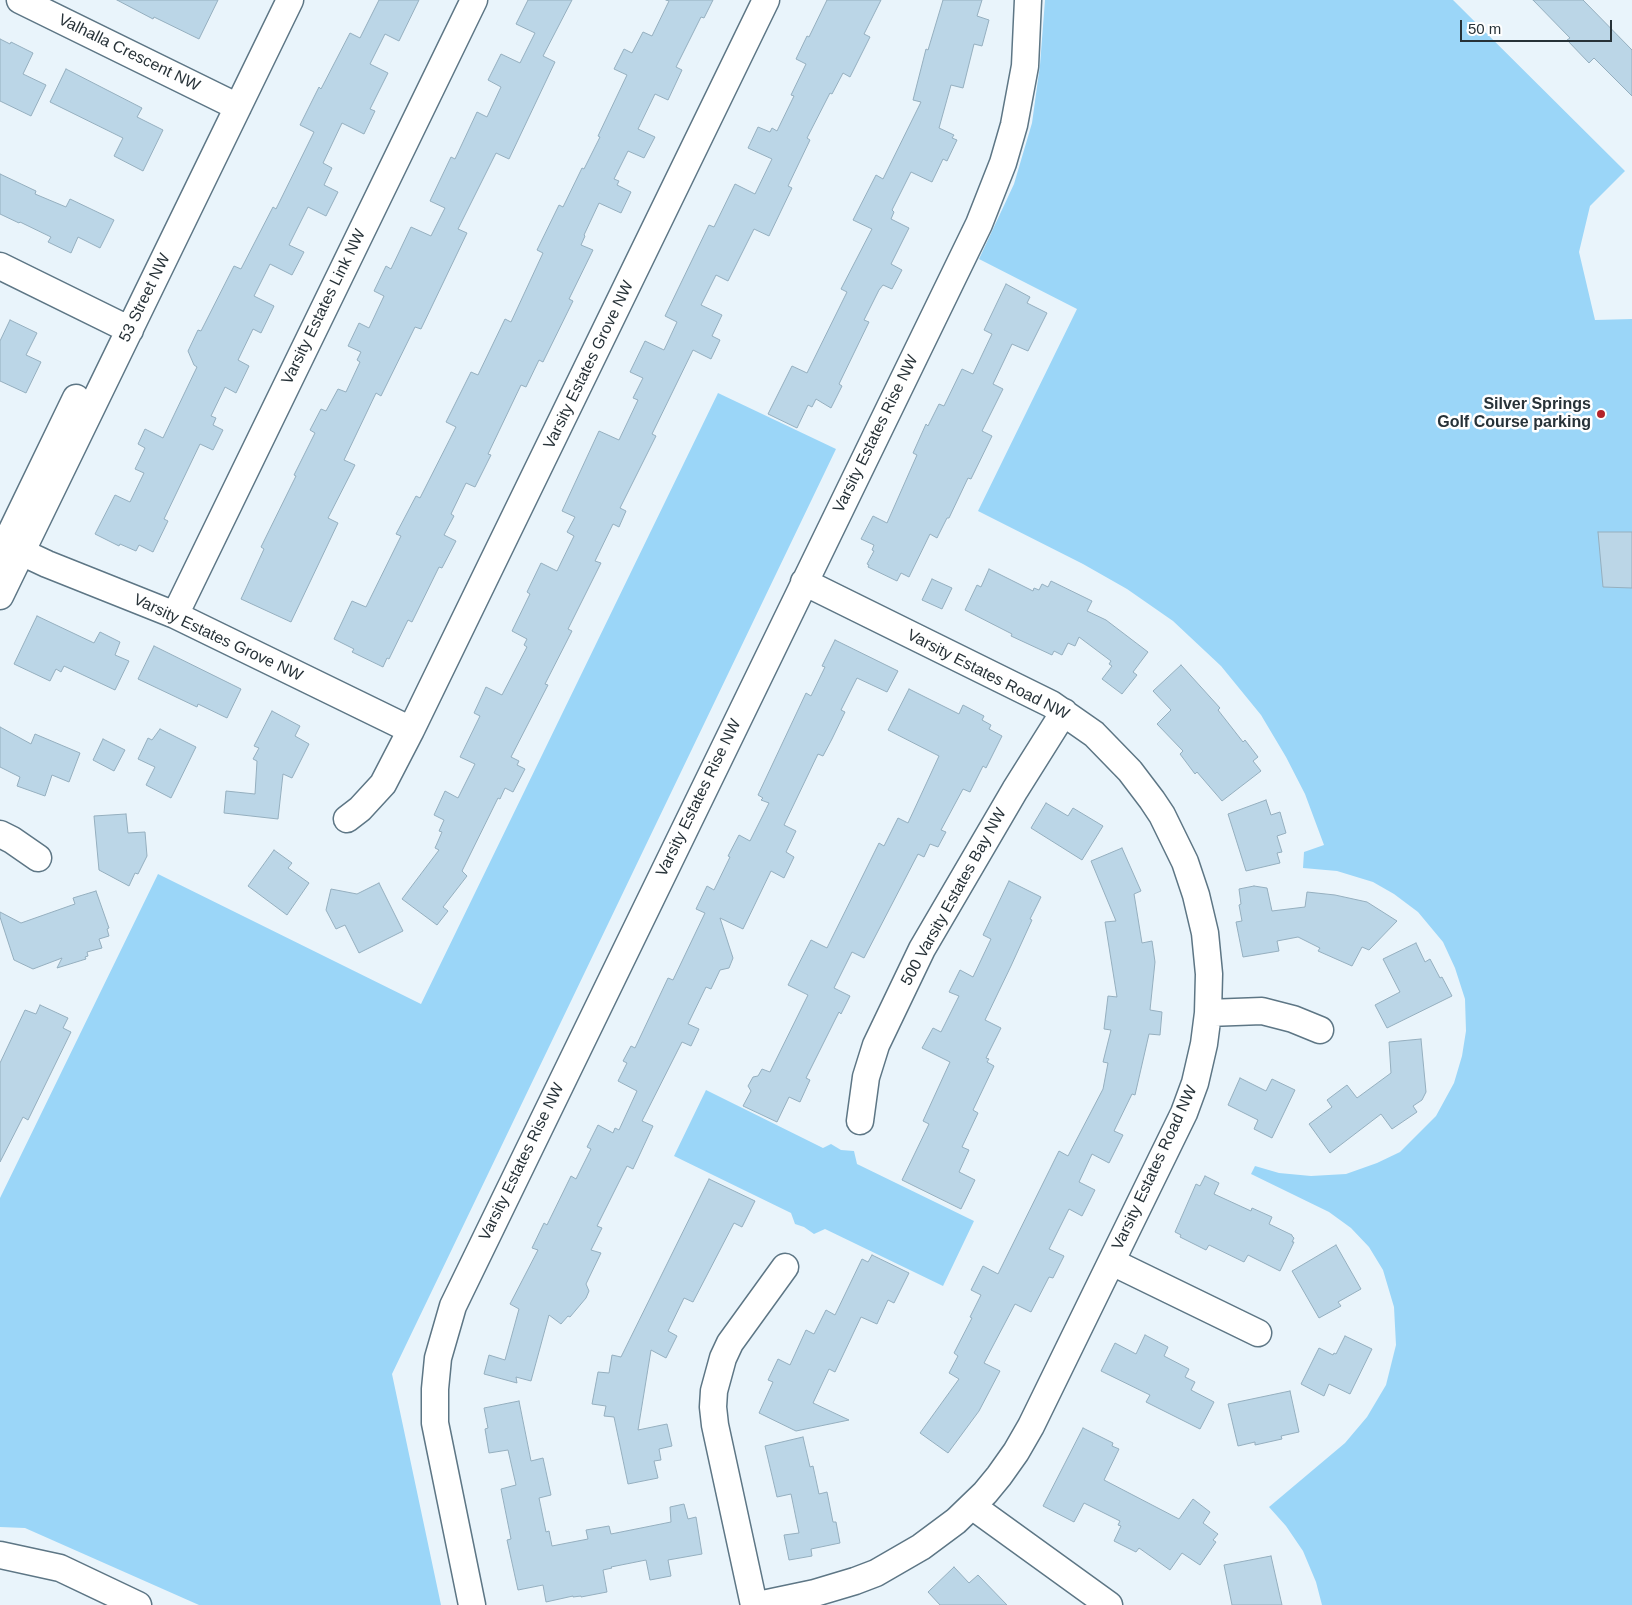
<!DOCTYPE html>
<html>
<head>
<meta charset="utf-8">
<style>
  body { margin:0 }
  #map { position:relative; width:1632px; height:1605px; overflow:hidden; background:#e9f4fb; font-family:Helvetica,sans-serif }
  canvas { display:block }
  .scale { position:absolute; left:1460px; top:20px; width:152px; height:22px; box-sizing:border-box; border:2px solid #273238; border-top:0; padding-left:6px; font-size:15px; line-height:18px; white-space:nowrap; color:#273238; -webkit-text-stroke:4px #fff; paint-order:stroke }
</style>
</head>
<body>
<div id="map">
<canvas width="1632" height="1605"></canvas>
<div class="scale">50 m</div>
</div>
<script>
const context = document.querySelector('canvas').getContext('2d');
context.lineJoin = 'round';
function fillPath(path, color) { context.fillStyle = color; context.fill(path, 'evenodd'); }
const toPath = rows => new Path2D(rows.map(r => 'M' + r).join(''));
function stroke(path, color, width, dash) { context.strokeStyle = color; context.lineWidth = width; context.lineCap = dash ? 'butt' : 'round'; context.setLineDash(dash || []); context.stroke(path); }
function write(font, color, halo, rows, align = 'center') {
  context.font = font + ' Helvetica,sans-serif'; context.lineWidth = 5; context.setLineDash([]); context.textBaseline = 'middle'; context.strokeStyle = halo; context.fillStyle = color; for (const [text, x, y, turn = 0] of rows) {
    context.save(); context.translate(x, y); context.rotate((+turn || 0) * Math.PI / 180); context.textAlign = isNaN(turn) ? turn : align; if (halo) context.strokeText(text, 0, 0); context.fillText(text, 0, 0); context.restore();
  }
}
const green = toPath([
  [1045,0,1453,0,1625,171,1590,206,1579,252,1595,320,1632,319,1632,1605,1322,1605,1316,1582,1303,1551,1286,1526,1269,1507,1345,1443,1367,1417,1386,1385,1396,1345,1394,1307,1383,1270,1369,1247,1351,1228,1329,1212,1251,1174,1255,1166,1279,1173,1311,1176,1346,1174,1377,1163,1400,1152,1436,1116,1454,1083,1462,1056,1466,1031,1465,999,1455,968,1443,942,1418,912,1394,894,1373,882,1337,871,1303,868,1304,852,1324,845,1305,794,1286,757,1261,715,1221,666,1173,621,1127,589,1083,564,978,511,1077,309,979,259,1014,184,1032,123,1040,65],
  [718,393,836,449,392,1374,441,1605,199,1605,25,1528,0,1527,0,1198,158,874,421,1004],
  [706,1090,823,1148,831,1144,841,1150,854,1151,857,1164,974,1221,943,1286,825,1229,814,1234,804,1227,795,1224,791,1213,674,1156]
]);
const building = toPath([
  [117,0,218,0,199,39,154,17,153,19,117,0],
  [379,0,419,0,399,41,385,34,370,64,388,73,370,109,375,111,364,134,342,123,323,163,332,168,324,185,338,192,326,216,308,207,289,245,304,252,292,275,270,264,254,296,274,306,261,333,253,329,238,360,249,366,236,393,225,387,211,416,216,418,213,425,223,430,213,450,200,444,164,519,168,521,153,552,139,545,136,551,120,544,119,546,95,534,115,495,130,502,144,473,135,469,145,448,138,444,145,429,163,438,197,367,194,365,188,351,198,330,201,331,234,266,241,269,273,207,276,209,314,132,300,125,319,87,321,89,350,33,360,38,379,0],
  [528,0,572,0,543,56,555,62,509,159,496,153,458,229,467,233,421,329,415,327,381,396,376,393,344,460,355,465,328,518,338,523,291,622,241,599,264,549,261,547,296,476,294,475,315,433,310,430,321,409,326,411,338,389,346,392,360,362,357,360,361,352,348,346,359,323,369,328,384,296,374,291,386,266,391,269,411,227,431,236,445,208,430,201,451,157,455,159,477,112,487,117,501,87,488,80,501,54,520,63,535,33,516,24,528,0],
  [666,0,713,0,704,18,701,17,676,67,682,70,668,100,655,94,638,129,655,137,644,158,628,151,614,179,619,181,617,185,631,192,621,213,599,203,584,235,585,236,581,245,593,250,569,299,573,301,543,362,539,360,526,387,521,385,488,454,491,455,475,487,466,483,451,514,454,516,444,535,456,541,442,568,439,567,412,622,408,620,389,659,387,658,383,667,352,652,354,649,334,639,352,601,366,607,401,536,396,534,416,496,420,498,456,427,446,422,471,372,478,375,505,319,511,322,543,253,537,250,559,205,563,207,582,168,584,169,600,137,598,136,627,75,614,69,624,49,632,53,643,32,652,36,669,1,666,0],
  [827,0,881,0,864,34,870,37,850,77,843,73,832,94,830,93,807,138,810,140,788,186,792,188,769,236,754,229,728,281,716,275,701,305,722,315,712,336,720,340,711,359,693,350,652,434,656,436,620,508,626,511,619,527,613,524,595,561,601,563,568,629,572,631,545,684,548,685,511,757,519,761,517,765,525,769,513,792,505,788,500,799,498,798,462,871,467,876,443,907,448,911,437,925,402,899,439,850,435,848,442,832,439,831,444,820,434,815,445,791,458,798,475,764,460,757,480,716,474,713,486,687,502,695,527,647,524,645,527,639,512,631,530,594,527,592,541,563,557,571,574,536,567,532,575,517,562,511,599,431,619,440,638,400,633,398,643,378,630,372,645,341,664,350,677,322,665,316,709,225,714,227,735,184,755,194,772,159,748,148,758,127,770,132,772,128,777,131,794,96,791,95,806,64,796,59,807,36,809,37,827,0],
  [943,0,982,0,977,16,989,20,982,46,974,44,963,88,951,85,939,128,954,135,952,138,957,140,947,161,943,159,932,182,911,172,892,210,894,212,891,219,909,228,891,264,902,270,892,289,883,285,879,290,864,320,869,322,839,384,842,386,831,408,816,399,812,407,808,405,797,428,768,414,792,366,807,373,847,292,841,289,872,229,853,220,876,175,883,179,921,102,913,100,926,49,928,50,943,0],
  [1533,0,1583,0,1632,50,1632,96,1594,58,1589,63,1567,40,1570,38,1533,0],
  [0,39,10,44,11,42,33,53,23,74,46,85,31,116,0,101,0,39],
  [66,69,142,108,137,117,163,130,143,171,114,156,123,138,50,102,66,69],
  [0,174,36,191,35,194,66,207,70,199,114,220,100,248,78,237,71,253,48,242,51,237,20,222,19,223,0,214,0,174],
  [1006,284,1030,297,1027,303,1047,313,1028,351,1012,344,993,384,1003,389,982,431,992,436,971,479,968,478,949,518,947,518,937,538,930,534,909,577,901,573,897,581,868,567,869,565,867,564,874,551,872,550,874,545,861,539,873,516,887,523,917,455,913,453,926,424,928,426,939,404,944,406,962,369,973,374,992,334,984,330,1006,284],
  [10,320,37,333,26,355,41,362,26,393,0,381,0,341,10,320],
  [1598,532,1632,532,1632,588,1603,587,1598,532],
  [989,569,1033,591,1034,588,1039,590,1042,584,1048,587,1051,581,1092,601,1087,611,1106,620,1148,652,1133,672,1137,675,1122,694,1102,679,1112,666,1109,664,1111,661,1079,637,1075,646,1068,643,1062,655,1054,651,1052,655,1011,636,1012,634,965,610,977,585,981,587,989,569],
  [932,579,952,588,942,609,922,600,932,579],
  [37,616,94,643,100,632,120,642,115,655,129,661,115,690,64,666,61,672,56,669,50,681,14,664,37,616],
  [835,640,898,671,887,692,857,678,841,710,845,712,832,739,823,756,818,754,784,825,796,831,786,852,794,857,784,878,771,871,743,929,720,918,733,958,729,968,720,970,711,989,706,987,688,1024,699,1029,691,1046,682,1042,642,1121,653,1126,633,1169,627,1166,597,1226,602,1228,591,1250,601,1253,586,1284,589,1291,586,1298,570,1317,568,1316,561,1324,549,1315,531,1381,516,1377,517,1383,484,1374,489,1355,505,1360,519,1309,510,1304,538,1250,532,1248,544,1223,547,1225,571,1176,576,1179,591,1149,587,1147,598,1125,613,1133,615,1128,619,1130,637,1091,618,1081,627,1063,623,1061,631,1046,635,1048,668,978,673,980,705,913,696,909,707,886,714,890,730,857,728,856,739,835,750,841,769,803,761,800,763,798,758,795,806,693,811,696,825,667,822,666,835,640],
  [154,646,241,689,227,718,198,704,197,707,138,679,154,646],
  [1181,665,1220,708,1218,710,1243,742,1245,740,1258,757,1253,761,1261,771,1222,801,1197,772,1195,774,1180,754,1183,751,1157,724,1171,710,1153,691,1181,665],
  [909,689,959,714,963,705,984,716,982,720,991,725,989,729,1002,736,986,768,983,766,970,792,963,789,941,830,946,832,938,847,930,844,924,857,918,854,864,958,852,952,834,988,850,996,841,1014,839,1012,806,1078,810,1080,800,1102,789,1097,777,1122,743,1106,751,1091,748,1086,753,1077,758,1076,762,1069,770,1072,808,995,788,985,811,940,827,948,879,843,884,846,898,818,908,823,939,756,888,730,909,689],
  [272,711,300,726,295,736,309,744,292,778,283,774,278,819,224,813,226,791,255,794,257,761,253,759,259,748,254,746,272,711],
  [0,727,31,744,35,734,80,753,69,782,52,775,45,796,17,786,20,777,0,767,0,727],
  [160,729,196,747,171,798,146,785,155,767,138,759,148,738,152,740,160,729],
  [103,739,125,750,114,771,93,760,103,739],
  [1266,800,1271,815,1280,812,1286,833,1277,836,1282,852,1277,853,1280,863,1246,871,1228,814,1266,800],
  [1046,803,1068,816,1073,808,1103,826,1082,860,1031,828,1046,803],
  [126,814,128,833,145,832,147,856,138,874,135,873,129,886,99,870,94,816,126,814],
  [1122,848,1141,891,1134,894,1142,943,1152,941,1155,962,1150,1010,1162,1012,1160,1035,1149,1034,1135,1095,1132,1094,1114,1131,1123,1135,1109,1163,1092,1154,1079,1182,1095,1190,1082,1216,1069,1209,1049,1249,1064,1256,1053,1278,1049,1277,1031,1312,1015,1304,984,1363,1000,1371,979,1411,948,1453,920,1433,959,1379,949,1373,958,1356,954,1353,972,1318,970,1317,981,1295,971,1290,983,1266,998,1274,1059,1151,1068,1156,1103,1089,1108,1063,1103,1062,1111,1030,1104,1029,1108,996,1117,997,1105,922,1116,921,1091,861,1122,848],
  [274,850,292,863,288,868,309,883,287,915,248,886,274,850],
  [1009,881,1041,897,1030,919,1032,920,1011,966,985,1020,1001,1028,986,1058,989,1059,987,1062,994,1066,973,1110,978,1113,962,1147,969,1150,959,1172,975,1180,961,1209,902,1180,929,1124,923,1121,950,1062,922,1048,933,1028,941,1032,959,996,949,992,960,970,973,977,991,939,983,935,1009,881],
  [379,883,403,931,359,953,345,925,336,929,326,910,331,889,357,894,379,883],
  [1254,886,1267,888,1272,911,1305,907,1307,892,1335,895,1367,902,1397,921,1369,950,1362,947,1352,966,1318,951,1320,948,1298,937,1277,941,1279,951,1243,957,1236,922,1242,921,1239,905,1241,904,1239,889,1254,886],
  [96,891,109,928,107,929,109,936,99,939,102,948,87,952,88,956,85,957,86,959,57,968,62,958,33,969,14,960,0,917,0,912,21,923,75,904,73,898,96,891],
  [1416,943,1425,962,1430,959,1440,978,1442,977,1452,996,1387,1028,1375,1005,1400,992,1383,959,1416,943],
  [40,1005,68,1018,63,1028,71,1032,28,1120,23,1117,0,1162,0,1063,25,1010,36,1014,40,1005],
  [1421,1039,1426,1092,1422,1100,1413,1106,1417,1112,1392,1129,1381,1114,1330,1153,1309,1124,1332,1107,1327,1100,1347,1085,1357,1098,1391,1073,1389,1042,1421,1039],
  [1240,1078,1266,1091,1272,1079,1295,1090,1272,1138,1254,1129,1258,1120,1228,1105,1240,1078],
  [1205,1176,1219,1183,1214,1194,1251,1211,1252,1208,1272,1217,1269,1224,1292,1235,1292,1236,1294,1238,1292,1242,1294,1242,1280,1271,1248,1255,1244,1262,1209,1245,1206,1250,1180,1237,1181,1235,1175,1232,1196,1184,1200,1186,1205,1176],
  [709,1179,755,1201,742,1227,734,1223,693,1302,684,1298,668,1331,677,1336,666,1358,651,1350,638,1430,667,1424,672,1446,659,1449,661,1460,654,1461,658,1478,628,1484,614,1417,604,1416,606,1406,592,1404,598,1372,609,1373,612,1355,621,1357,709,1179],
  [1336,1245,1361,1289,1338,1302,1341,1306,1319,1318,1292,1271,1336,1245],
  [872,1255,909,1273,894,1303,888,1300,877,1324,861,1317,835,1372,829,1369,813,1403,849,1420,796,1431,759,1413,773,1382,768,1380,778,1359,790,1365,806,1330,814,1334,826,1310,835,1315,862,1259,868,1262,872,1255],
  [1145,1335,1168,1347,1164,1356,1189,1369,1185,1377,1195,1382,1191,1390,1214,1402,1200,1429,1146,1402,1150,1395,1101,1371,1115,1343,1136,1354,1145,1335],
  [1345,1336,1372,1349,1350,1394,1329,1384,1324,1396,1301,1384,1319,1348,1333,1355,1334,1353,1336,1354,1345,1336],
  [1290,1391,1299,1432,1281,1436,1282,1439,1255,1445,1255,1442,1238,1446,1228,1404,1290,1391],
  [519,1401,531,1461,543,1458,551,1495,539,1498,546,1532,549,1531,552,1546,588,1539,586,1530,609,1526,611,1534,671,1522,670,1507,684,1504,688,1519,696,1517,702,1554,668,1560,671,1576,650,1580,646,1560,611,1567,612,1568,603,1570,607,1592,581,1597,581,1596,573,1597,573,1596,546,1602,543,1585,518,1590,507,1540,511,1539,501,1489,516,1485,508,1450,489,1453,485,1429,488,1428,484,1408,519,1401],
  [1083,1428,1113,1443,1112,1446,1119,1449,1104,1480,1179,1519,1193,1499,1210,1512,1203,1523,1218,1534,1213,1540,1216,1542,1200,1565,1182,1553,1170,1570,1139,1548,1136,1552,1114,1541,1121,1526,1118,1525,1120,1521,1084,1503,1074,1522,1043,1506,1083,1428],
  [803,1437,810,1467,813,1466,819,1494,827,1492,833,1522,836,1522,840,1543,811,1549,812,1556,789,1560,784,1535,799,1533,791,1494,777,1497,765,1446,803,1437],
  [1271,1556,1282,1605,1232,1605,1224,1565,1271,1556],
  [954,1567,969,1583,978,1575,1007,1605,940,1605,928,1592,954,1567]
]);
const minor = toPath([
  [20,0,238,107],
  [0,266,130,330],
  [0,542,47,564,175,615,411,730,766,0],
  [0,555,76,398],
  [0,596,290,0],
  [175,615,474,0],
  [347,819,360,809,383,784,411,730],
  [0,834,12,840,38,858],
  [1208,1013,1262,1011,1293,1019,1320,1030],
  [860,1121,866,1077,876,1045,922,949,1015,790,1064,712],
  [1112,1262,1258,1333],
  [972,1506,1109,1605],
  [0,1555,60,1568,138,1605],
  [472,1605,435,1423,435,1389,438,1358,453,1306,979,224,1003,163,1014,125,1025,66,1028,0],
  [754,1605,715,1425,713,1407,714,1391,723,1358,730,1343,785,1267],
  [758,1605,815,1593,855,1581,876,1573,921,1547,956,1521,985,1493,999,1476,1016,1452,1031,1426,1184,1113,1195,1083,1204,1044,1208,1013,1209,974,1205,933,1196,895,1185,862,1162,815,1152,800,1130,771,1094,734,1051,704,804,582]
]);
const markers = [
  [1601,414,5,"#b4232a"]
];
const streetNames = [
  ["Valhalla Crescent NW",129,53,26],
  ["53 Street NW",145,298,-64],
  ["Varsity Estates Link NW",324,307,-64],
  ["Varsity Estates Grove NW",589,365,-64],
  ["Varsity Estates Rise NW",876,434,-64],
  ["Varsity Estates Grove NW",218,638,25],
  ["Varsity Estates Road NW",988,675,27],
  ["Varsity Estates Rise NW",699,798,-64],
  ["500 Varsity Estates Bay NW",954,897,-61],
  ["Varsity Estates Rise NW",522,1162,-64],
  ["Varsity Estates Road NW",1155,1168,-65]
];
const poiNames = [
  ["Silver Springs",1591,405],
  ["Golf Course parking",1591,423]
];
fillPath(green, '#9bd6f8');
fillPath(building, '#bbd6e7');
stroke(building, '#95afbf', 1);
stroke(minor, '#5d7685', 29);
stroke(minor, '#fff', 26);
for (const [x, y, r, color] of markers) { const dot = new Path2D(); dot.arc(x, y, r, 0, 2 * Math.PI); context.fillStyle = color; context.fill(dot); stroke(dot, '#fff', 2); }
write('16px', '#273238', '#fff', streetNames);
write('bold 16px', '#273238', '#fff', poiNames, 'right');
</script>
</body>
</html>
